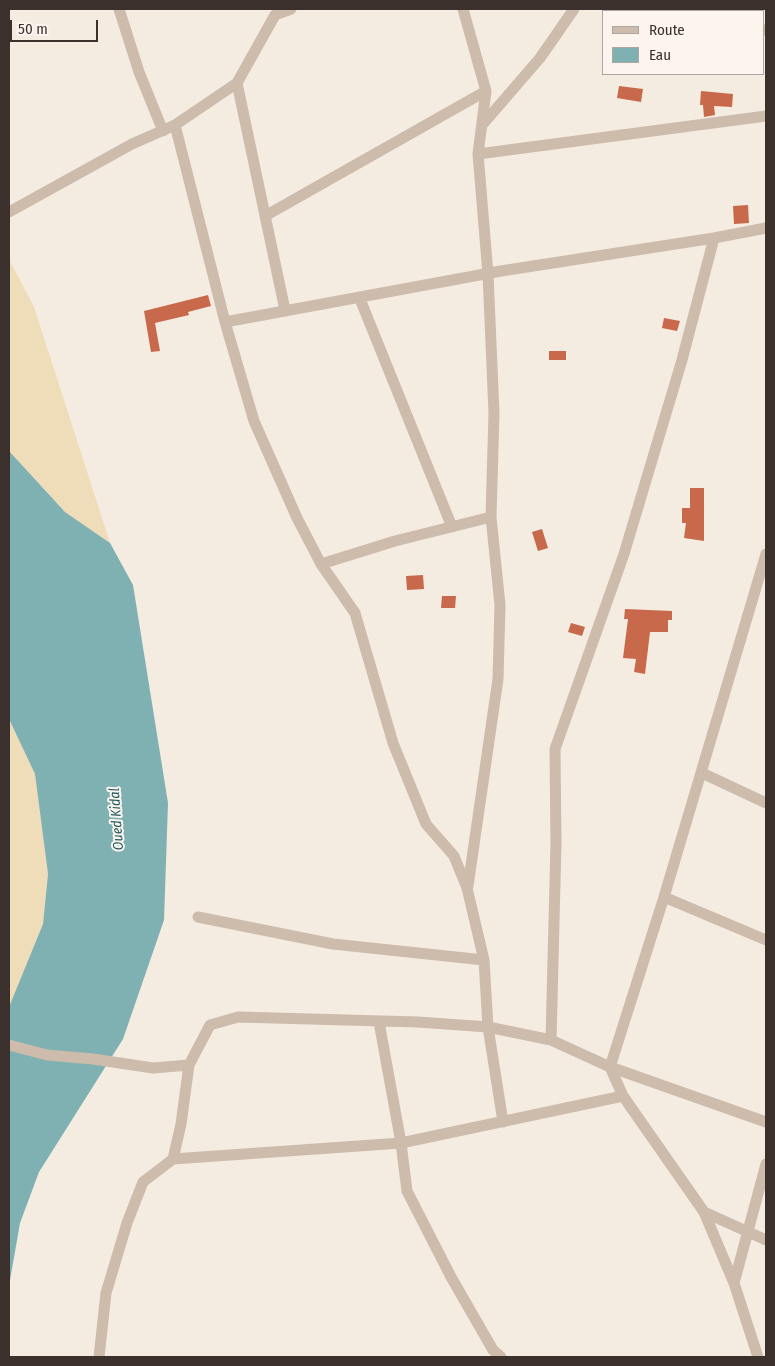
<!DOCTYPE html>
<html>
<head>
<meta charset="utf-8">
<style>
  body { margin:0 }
  #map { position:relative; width:775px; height:1366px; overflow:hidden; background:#f4ebe1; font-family:"Fira Sans Condensed",sans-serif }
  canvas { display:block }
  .frame { position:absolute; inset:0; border:10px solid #3b302b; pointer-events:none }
  .legend { position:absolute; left:602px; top:10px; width:162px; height:65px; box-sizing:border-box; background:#fbf5ee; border:1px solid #aea6a0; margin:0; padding:6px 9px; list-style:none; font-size:15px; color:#3b302b }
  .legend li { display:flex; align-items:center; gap:10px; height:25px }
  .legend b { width:25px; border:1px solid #aea6a0 }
  .scale { position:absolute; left:10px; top:20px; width:88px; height:22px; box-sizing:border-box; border:2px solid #3b302b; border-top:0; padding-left:6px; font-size:15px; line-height:18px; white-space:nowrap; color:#3b302b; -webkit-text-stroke:4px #fbf5ee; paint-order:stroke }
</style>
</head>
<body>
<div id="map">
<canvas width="775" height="1366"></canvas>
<div class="frame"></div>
<ul class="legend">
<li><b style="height:6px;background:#cdbbac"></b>Route</li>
<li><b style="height:14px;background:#7fb0b2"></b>Eau</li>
</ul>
<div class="scale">50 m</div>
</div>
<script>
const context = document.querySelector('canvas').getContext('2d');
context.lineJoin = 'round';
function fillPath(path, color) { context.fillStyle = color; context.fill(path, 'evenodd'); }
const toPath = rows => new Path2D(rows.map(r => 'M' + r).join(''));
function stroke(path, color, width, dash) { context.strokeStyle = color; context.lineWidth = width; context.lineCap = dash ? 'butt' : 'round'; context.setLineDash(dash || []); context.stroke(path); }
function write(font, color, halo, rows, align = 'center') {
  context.font = font + ' "Fira Sans Condensed",sans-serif'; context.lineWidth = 4; context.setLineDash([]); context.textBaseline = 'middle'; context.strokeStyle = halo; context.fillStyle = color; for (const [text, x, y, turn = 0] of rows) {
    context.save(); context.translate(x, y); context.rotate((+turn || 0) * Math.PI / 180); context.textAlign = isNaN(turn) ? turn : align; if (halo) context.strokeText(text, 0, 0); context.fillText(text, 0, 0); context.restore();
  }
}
const sand = toPath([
  [9,259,34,307,110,543,65,512,9,451],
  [9,719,35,774,48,874,43,924,9,1007]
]);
const water = toPath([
  [9,451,65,512,110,543,133,585,168,803,164,920,123,1039,39,1172,20,1223,9,1286,9,1007,43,924,48,874,35,774,9,719]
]);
const building = toPath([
  [619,86,643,89,641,102,617,98],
  [701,91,733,94,732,107,714,106,715,115,704,117,703,105,700,105],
  [748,205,749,223,734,224,733,206],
  [208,295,211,306,188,312,189,315,155,323,160,351,151,352,144,311],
  [664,318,680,321,677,331,662,328],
  [549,351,566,351,566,360,549,360],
  [690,488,704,488,704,541,684,538,686,523,682,523,682,508,690,508],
  [542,529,548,548,538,551,532,532],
  [423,575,424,589,407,590,406,576],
  [442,596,456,596,455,608,441,608],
  [625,609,672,611,672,620,668,620,668,632,650,632,645,674,634,672,636,659,623,658,628,619,624,619],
  [571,623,585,627,582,636,568,632]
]);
const street = toPath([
  [119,9,139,72,163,131],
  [463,9,486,91,478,154,488,274,494,413,491,517,500,605,498,679,468,886],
  [617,9,634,11],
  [764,30,766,30],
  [237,83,285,310],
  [483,124,540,58,574,9],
  [175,125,225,322,254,421,297,518,321,564,355,613,393,743,426,824,454,856,467,888,484,960,488,1027,503,1122],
  [478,154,766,116],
  [9,212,132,144,175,125,237,83,275,15,291,9],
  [265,216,486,91],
  [360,299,452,527],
  [225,322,501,271,714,238,766,228],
  [766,554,664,897,610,1067,766,1122],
  [321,564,395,541,491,517],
  [702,773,766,803],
  [664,897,766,940],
  [198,917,333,944,484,960],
  [379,1022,401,1143,407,1191,451,1277,493,1350,501,1357],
  [551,1040,556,843,555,749,624,554,682,360,714,238],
  [9,1045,47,1055,93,1059,153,1068,189,1065],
  [173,1159,181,1124,189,1065,210,1025,238,1017,418,1022,488,1027,551,1040,610,1067,623,1096,704,1212,734,1283,758,1357],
  [704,1212,766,1240],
  [734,1283,766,1164],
  [99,1357,106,1293,127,1223,143,1182,173,1159,401,1143,623,1096]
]);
const waterNames = [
  ["Oued Kidal",117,819,-94]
];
fillPath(sand, '#efdcb8');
fillPath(water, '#7fb0b2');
fillPath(building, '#c8694b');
stroke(street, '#cdbbac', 11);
write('italic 14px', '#1f5a5e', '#fbf5ee', waterNames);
</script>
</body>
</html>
